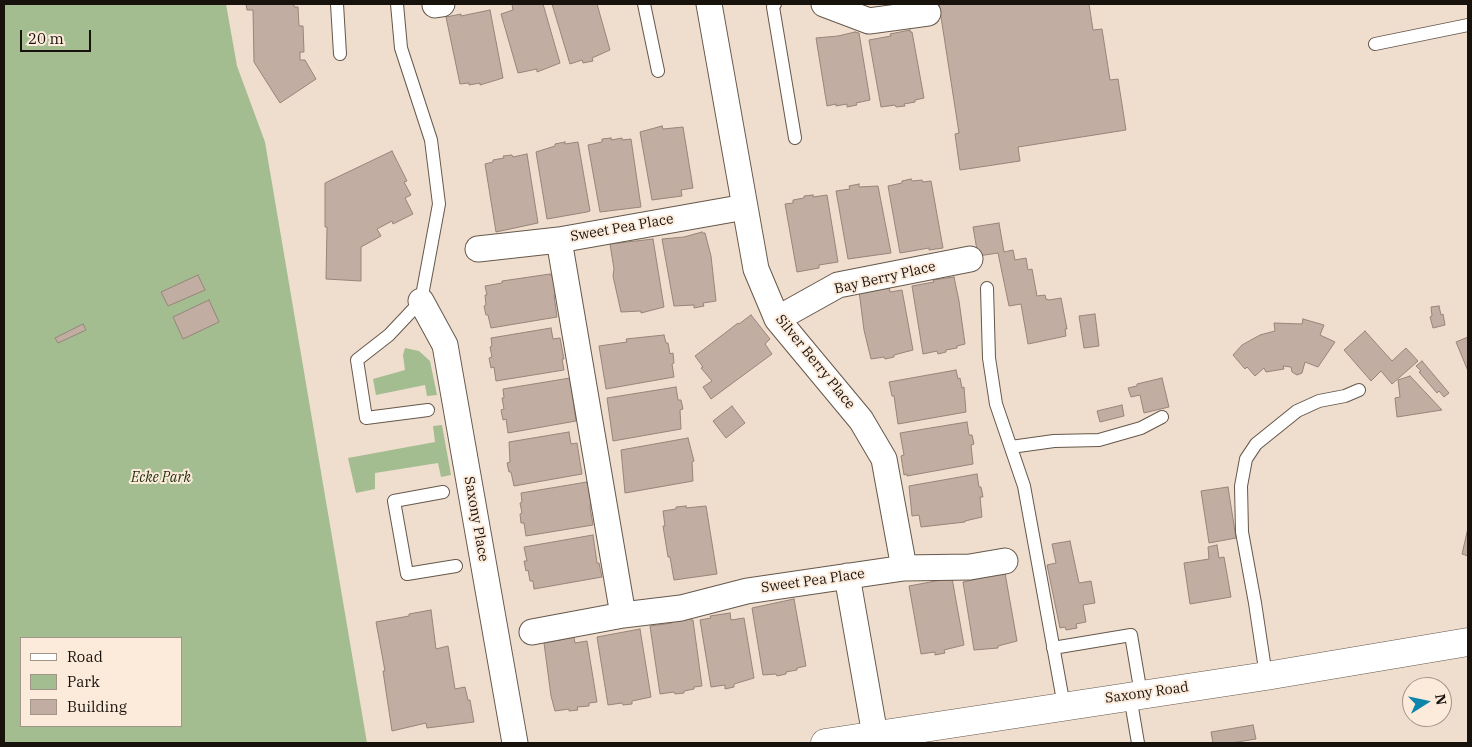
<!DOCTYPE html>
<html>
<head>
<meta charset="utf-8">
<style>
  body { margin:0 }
  #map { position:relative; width:1472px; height:747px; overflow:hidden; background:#efddce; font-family:"IBM Plex Serif",serif }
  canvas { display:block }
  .frame { position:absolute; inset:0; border:5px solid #18120d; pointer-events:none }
  .legend { position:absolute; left:20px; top:637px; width:162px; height:90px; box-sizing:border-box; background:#fcebdb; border:1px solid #a19489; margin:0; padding:6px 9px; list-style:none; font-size:15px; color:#18120d }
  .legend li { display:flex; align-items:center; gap:10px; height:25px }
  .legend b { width:25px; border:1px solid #a19489 }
  .north { position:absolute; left:1402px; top:677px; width:50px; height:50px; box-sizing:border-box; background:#fcebdb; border:1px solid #a19489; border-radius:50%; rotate:80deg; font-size:14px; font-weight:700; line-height:20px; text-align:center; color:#18120d }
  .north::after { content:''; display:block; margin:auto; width:18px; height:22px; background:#0e85aa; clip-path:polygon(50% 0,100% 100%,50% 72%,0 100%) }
  .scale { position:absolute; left:20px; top:30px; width:71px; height:22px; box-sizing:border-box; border:2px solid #18120d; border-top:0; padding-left:6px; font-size:15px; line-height:18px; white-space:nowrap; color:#18120d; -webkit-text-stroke:4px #fcebdb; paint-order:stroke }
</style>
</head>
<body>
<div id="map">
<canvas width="1472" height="747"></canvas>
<div class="frame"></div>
<ul class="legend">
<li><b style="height:6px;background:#fff"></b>Road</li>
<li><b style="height:14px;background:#a3bd91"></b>Park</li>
<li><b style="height:14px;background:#c1ada2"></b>Building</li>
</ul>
<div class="north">N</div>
<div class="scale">20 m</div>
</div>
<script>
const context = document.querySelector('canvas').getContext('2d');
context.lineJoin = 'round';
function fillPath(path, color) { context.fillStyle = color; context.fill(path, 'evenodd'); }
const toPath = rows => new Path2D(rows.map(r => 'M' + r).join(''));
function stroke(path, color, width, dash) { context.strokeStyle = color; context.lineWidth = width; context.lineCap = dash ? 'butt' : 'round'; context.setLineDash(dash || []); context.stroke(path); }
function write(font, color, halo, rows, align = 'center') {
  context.font = font + ' "IBM Plex Serif",serif'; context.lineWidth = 4; context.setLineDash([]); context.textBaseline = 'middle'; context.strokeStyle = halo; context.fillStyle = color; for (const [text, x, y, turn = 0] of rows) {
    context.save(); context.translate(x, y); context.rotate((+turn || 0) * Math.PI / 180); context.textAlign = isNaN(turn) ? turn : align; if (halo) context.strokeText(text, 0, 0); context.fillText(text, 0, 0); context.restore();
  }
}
const green = toPath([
  [4,4,226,4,237,66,265,142,367,743,4,743],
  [21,638,181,638,181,726,21,726],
  [405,348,419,351,430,361,437,395,427,396,425,385,376,395,373,379,405,370,403,355],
  [442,425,451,475,441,477,438,463,375,473,375,489,356,493,348,458,435,442,433,426]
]);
const building = toPath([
  [246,4,294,4,294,7,298,7,299,26,303,26,304,52,300,52,300,60,305,60,316,79,280,103,254,62,253,10,247,10,246,4],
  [512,4,543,4,560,63,537,72,537,69,518,73,501,14,513,10,512,4],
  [552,4,597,4,610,50,592,58,593,61,583,63,582,60,570,64,552,4],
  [939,4,1089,4,1093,30,1102,29,1110,80,1118,79,1126,130,1018,147,1020,161,960,170,955,134,959,133,939,4],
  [490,10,503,78,480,85,480,83,469,85,469,83,460,84,446,17,461,14,461,16,490,10],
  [910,30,910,32,912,32,924,98,915,100,915,102,904,104,905,106,896,107,895,105,881,107,869,40,891,36,890,34,910,30],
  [855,32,859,33,870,100,856,103,857,105,847,107,847,104,836,106,836,104,827,106,816,38,838,36,855,32],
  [662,126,663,129,683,127,693,188,681,190,682,196,652,200,640,132,662,126],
  [611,138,611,140,622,138,622,140,631,139,641,207,600,212,588,145,602,142,602,139,611,138],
  [565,142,565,144,578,142,590,211,587,212,547,219,536,152,555,146,555,144,565,142],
  [392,151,407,181,404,182,411,195,405,198,413,214,393,224,392,221,377,229,381,236,361,247,361,281,326,279,327,227,325,227,325,183,392,151],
  [527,154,538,223,496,232,485,164,493,162,493,160,504,158,503,156,512,155,513,157,527,154],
  [911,179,912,181,922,180,923,182,931,181,943,248,929,250,929,248,900,253,888,186,902,183,902,181,911,179],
  [859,184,859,187,878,186,891,253,848,259,836,191,850,189,849,186,859,184],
  [813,195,813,197,827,195,838,262,819,265,819,268,797,272,785,204,793,203,793,200,804,198,804,196,813,195],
  [999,223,1004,252,1013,250,1015,260,1026,258,1028,270,1032,269,1037,296,1045,295,1046,299,1049,300,1061,298,1067,329,1065,329,1066,336,1028,344,1021,304,1009,306,998,253,978,256,973,227,999,223],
  [702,232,702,233,705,233,711,256,716,301,703,303,704,306,694,308,694,305,674,306,662,239,684,237,702,232],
  [653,239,664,307,641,313,641,311,621,312,613,276,614,269,610,244,653,239],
  [550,274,551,276,554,275,557,294,554,295,557,317,491,328,488,315,486,315,484,306,486,305,485,295,487,295,485,286,502,283,502,281,550,274],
  [198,275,205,290,168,306,161,292,198,275],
  [954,277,959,301,965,344,957,346,957,348,946,350,946,352,938,354,937,351,923,354,912,286,934,282,933,280,954,277],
  [889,285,890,292,902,290,913,350,894,355,894,357,885,359,884,357,871,359,864,330,859,291,889,285],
  [209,300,219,322,183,339,173,317,209,300],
  [1439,306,1441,315,1443,314,1445,325,1433,328,1430,317,1432,316,1431,307,1439,306],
  [1095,314,1099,346,1084,348,1079,316,1095,314],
  [751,315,770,339,765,344,772,354,711,399,703,387,712,381,701,368,703,367,695,356,738,323,739,324,751,315],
  [1303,319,1324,325,1320,335,1335,342,1318,367,1305,362,1302,373,1297,375,1292,372,1291,367,1283,366,1284,369,1266,372,1264,368,1255,376,1247,367,1245,369,1233,355,1242,345,1260,335,1275,331,1274,323,1302,324,1303,319],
  [83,324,86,330,58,343,55,338,83,324],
  [551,328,553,339,560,338,564,359,562,359,564,370,496,381,494,367,491,368,489,358,492,357,490,347,492,346,491,338,551,328],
  [1365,331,1392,361,1406,348,1418,361,1392,384,1381,371,1371,381,1344,350,1365,331],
  [664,335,666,343,668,343,670,354,673,353,674,363,672,364,674,377,606,389,599,346,627,342,626,339,664,335],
  [1468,337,1468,371,1456,342,1468,337],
  [1422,361,1449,393,1444,397,1439,391,1437,393,1419,372,1421,371,1416,366,1422,361],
  [956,370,958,379,960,378,962,388,964,387,966,412,898,424,894,396,892,396,889,382,956,370],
  [1410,376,1442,410,1397,417,1395,398,1400,397,1398,380,1410,376],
  [570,378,576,421,508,433,506,419,503,420,501,410,504,409,502,398,504,398,503,389,570,378],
  [1162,378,1169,407,1144,413,1140,395,1131,397,1128,388,1137,386,1137,384,1162,378],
  [676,387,678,400,681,400,683,409,680,410,681,429,613,441,607,398,676,387],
  [1122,405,1124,416,1100,422,1097,411,1122,405],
  [732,406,745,423,726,438,713,421,732,406],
  [967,422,969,435,972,435,974,444,971,445,973,464,907,476,907,474,904,475,901,456,904,455,900,433,967,422],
  [569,432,571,444,577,443,582,474,514,486,511,472,509,472,507,463,510,462,509,442,569,432],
  [688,438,694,461,692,462,693,481,625,493,621,450,688,438],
  [977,474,979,487,981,487,983,497,980,497,982,517,965,521,965,522,921,527,919,515,912,516,909,486,977,474],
  [587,482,587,484,589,484,593,503,591,503,590,507,593,525,526,536,524,523,521,523,520,514,522,513,520,503,522,502,521,493,587,482],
  [1228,487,1236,538,1209,543,1201,491,1228,487],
  [686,506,686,508,706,506,717,574,674,580,670,557,668,557,663,526,665,526,663,511,676,509,676,507,686,506],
  [1468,528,1468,556,1462,554,1468,528],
  [593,535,597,563,599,563,602,577,534,589,533,581,530,581,528,570,526,571,524,561,527,561,524,547,593,535],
  [1070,541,1079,583,1091,581,1095,603,1083,605,1086,622,1076,624,1077,628,1066,630,1065,627,1060,628,1047,565,1056,563,1052,544,1070,541],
  [1217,545,1219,558,1224,557,1231,597,1190,604,1184,563,1209,559,1208,547,1217,545],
  [1005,573,1017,641,998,646,998,648,974,650,963,582,1005,573],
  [952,578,964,645,944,650,945,653,935,655,935,652,921,654,909,586,952,578],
  [794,599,806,666,797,668,797,670,786,672,786,674,777,676,776,674,763,675,752,608,794,599],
  [431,610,436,649,448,646,455,689,465,687,468,700,470,700,474,722,427,728,426,723,392,731,383,671,385,671,376,622,409,616,409,614,431,610],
  [730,613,731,620,744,618,754,678,734,684,734,687,725,689,725,685,711,687,700,620,711,618,710,616,730,613],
  [690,617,691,620,693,620,702,686,694,687,694,689,684,691,684,693,675,694,674,692,660,694,650,626,672,623,672,620,690,617],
  [640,629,651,697,632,701,632,704,623,705,622,703,608,705,597,637,640,629],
  [574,637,575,643,587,641,597,702,589,703,589,706,577,707,578,710,569,711,569,709,555,711,551,696,544,643,574,637],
  [1253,725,1256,739,1231,743,1213,743,1211,732,1253,725]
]);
const lane = toPath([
  [337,4,340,54],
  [397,4,401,48,431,140,439,204,421,301,389,335,357,360,366,418,428,410],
  [644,4,658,71],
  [775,4,773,7,795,138],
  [1375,44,1468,25],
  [987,288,989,358,996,404,1024,486,1064,706],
  [1011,447,1054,441,1099,440,1141,428,1162,417],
  [443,492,394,501,407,574,456,566],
  [1053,648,1131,635,1141,694],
  [1266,676,1255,603,1242,532,1241,486,1246,459,1256,444,1297,411,1319,401,1345,396,1359,390],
  [1130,696,1138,743]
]);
const street = toPath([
  [709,4,756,269,777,319,861,420,884,459,904,568],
  [824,4,869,21,928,13],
  [435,5,442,4],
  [559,240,623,615],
  [478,249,559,240,745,207],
  [421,301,445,345,515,743],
  [777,319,838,285,970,259],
  [847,576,875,735],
  [532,632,623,615,681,608,747,591,904,568,970,567,1005,561]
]);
const secondary = toPath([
  [825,743,1266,676,1468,642]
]);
const streetNames = [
  ["Sweet Pea Place",622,228,-10],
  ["Bay Berry Place",885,278,-13],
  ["Silver Berry Place",815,362,51],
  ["Saxony Place",476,519,80],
  ["Sweet Pea Place",813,581,-8],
  ["Saxony Road",1147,693,-8]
];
const parkNames = [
  ["Ecke Park",161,478]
];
fillPath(green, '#a3bd91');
fillPath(building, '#c1ada2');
stroke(building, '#97857a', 1);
stroke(lane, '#66584b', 14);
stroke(street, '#66584b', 27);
stroke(secondary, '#66584b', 29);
stroke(lane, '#fff', 12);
stroke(street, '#fff', 25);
stroke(secondary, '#fff', 28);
write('14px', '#18120d', '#fcebdb', streetNames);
write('italic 14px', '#1c300a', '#fcebdb', parkNames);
</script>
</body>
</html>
